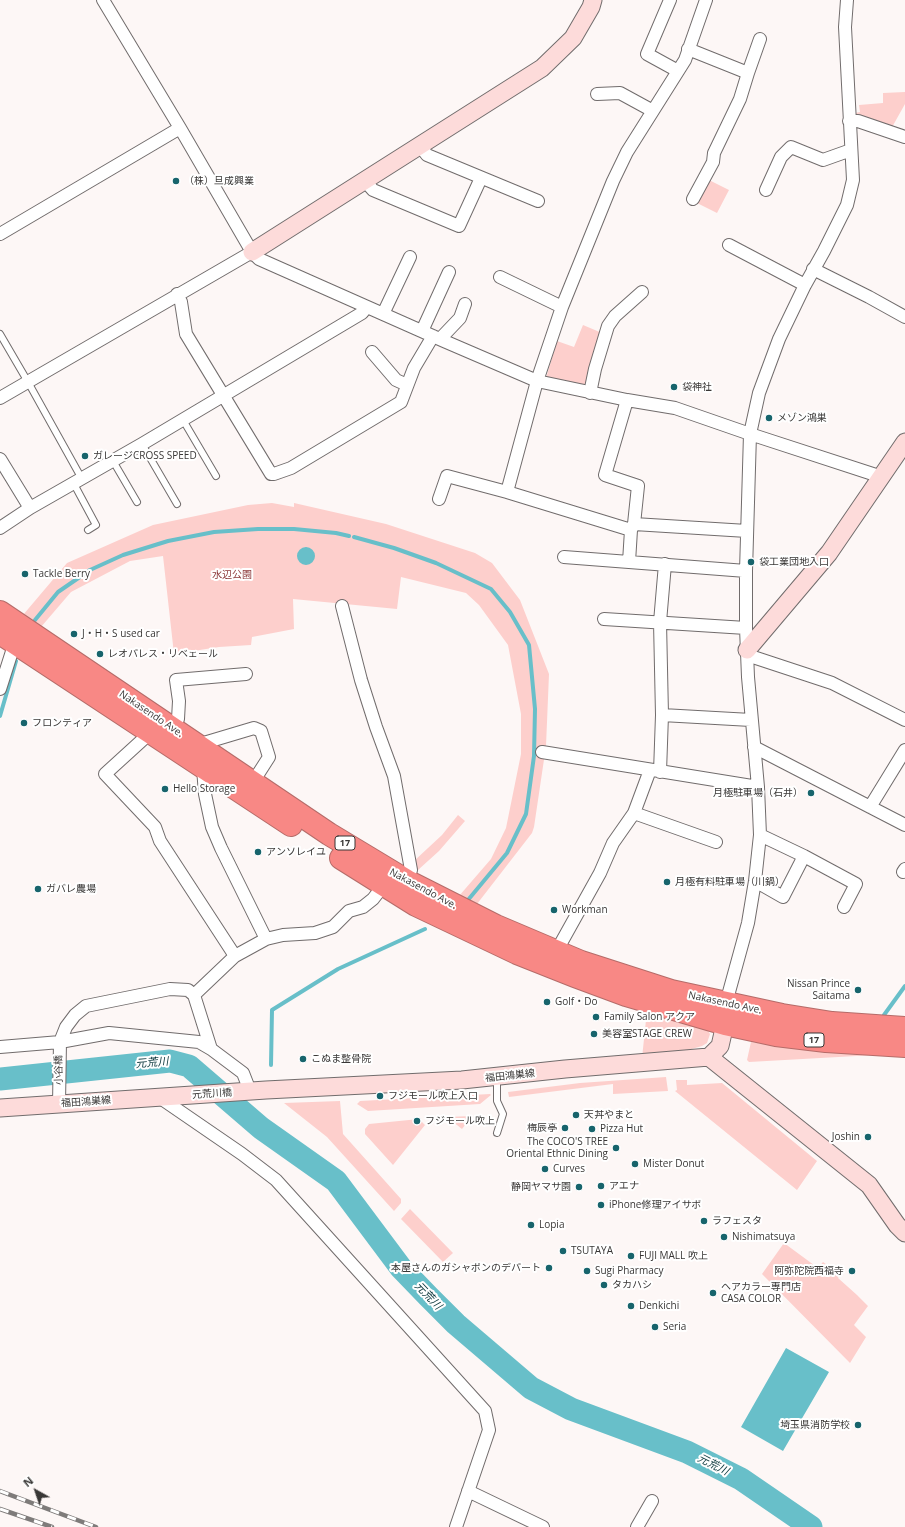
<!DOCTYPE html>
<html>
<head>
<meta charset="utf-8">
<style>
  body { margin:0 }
  #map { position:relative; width:905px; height:1527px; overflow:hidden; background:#fdf7f6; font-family:"Open Sans",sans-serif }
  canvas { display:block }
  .north { position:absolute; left:16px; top:1471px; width:40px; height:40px; -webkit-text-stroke:3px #fff; paint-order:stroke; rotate:320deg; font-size:11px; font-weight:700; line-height:16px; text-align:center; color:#393736 }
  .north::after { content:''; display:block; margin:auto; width:14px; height:18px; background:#393736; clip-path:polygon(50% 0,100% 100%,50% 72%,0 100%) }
</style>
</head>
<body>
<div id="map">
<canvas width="905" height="1527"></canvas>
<div class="north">N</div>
</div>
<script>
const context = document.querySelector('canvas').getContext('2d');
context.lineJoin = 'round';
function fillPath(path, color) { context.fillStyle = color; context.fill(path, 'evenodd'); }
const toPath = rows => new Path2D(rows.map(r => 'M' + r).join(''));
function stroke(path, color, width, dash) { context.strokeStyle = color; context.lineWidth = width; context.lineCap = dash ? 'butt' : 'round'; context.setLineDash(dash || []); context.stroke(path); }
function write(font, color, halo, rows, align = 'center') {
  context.font = font + ' "Open Sans","Noto Sans JP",sans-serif'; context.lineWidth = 4; context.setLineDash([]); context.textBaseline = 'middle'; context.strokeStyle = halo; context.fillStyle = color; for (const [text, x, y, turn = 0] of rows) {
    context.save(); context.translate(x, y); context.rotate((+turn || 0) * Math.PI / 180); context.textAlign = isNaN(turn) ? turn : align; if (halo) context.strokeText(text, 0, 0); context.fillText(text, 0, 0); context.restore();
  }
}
const green = toPath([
  [905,92,905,104,891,129,859,119,855,113,860,112,859,105,883,103,883,93],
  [707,179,729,190,717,213,695,202],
  [583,325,602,333,593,355,585,388,546,378,557,341,574,347],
  [272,503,294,507,294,503,386,524,475,553,492,563,520,600,549,674,546,746,534,827,532,833,477,904,459,896,491,859,506,828,521,754,521,714,508,645,479,605,466,593,401,577,397,609,293,599,294,629,252,637,251,645,219,647,174,654,163,556,130,561,71,592,41,627,23,615,67,563,153,525,248,505],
  [458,815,465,821,439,851,418,870,415,866,414,861,442,835],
  [660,1013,707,1029,710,1034,707,1043,702,1046,681,1052,642,1058,646,1020,651,1017,659,1019],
  [751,1042,820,1052,892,1052,892,1054,749,1062,747,1060],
  [666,1077,668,1091,613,1094,613,1084,509,1097,508,1092,580,1083],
  [676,1080,687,1080,687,1085,722,1083,817,1161,797,1190,675,1091,677,1090],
  [490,1094,491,1095,480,1104,368,1111,357,1104,360,1101],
  [340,1101,343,1134,401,1199,401,1203,394,1211,327,1137,284,1103],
  [472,1116,462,1129,447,1117],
  [419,1119,425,1125,393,1165,365,1134,365,1129,369,1124],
  [410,1209,453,1253,443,1262,401,1219],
  [784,1243,818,1268,823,1262,833,1269,840,1274,838,1278,857,1295,868,1306,854,1325,866,1337,850,1363,762,1274]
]);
const water = toPath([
  '297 556a9 9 0 1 1 18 0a9 9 0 1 1-18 0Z',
  [786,1348,829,1372,783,1451,741,1427]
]);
const stream = toPath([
  [354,537,394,548,436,563,491,589,510,612,529,645,535,709,534,756,526,814,507,853,468,900],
  [35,620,58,592,90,570,123,555,168,541,214,532,258,529,294,529,336,533,349,536],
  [0,716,16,661],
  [884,1015,905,986],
  [271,1065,272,1010,338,969,425,929]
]);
const river = toPath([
  [0,1079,170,1061,189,1066,261,1128,336,1181,401,1268,428,1296,456,1324,531,1388,571,1409,687,1452,741,1479,811,1527]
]);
const lane = toPath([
  [0,334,28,382,82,479],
  [183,420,216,476],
  [142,444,177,504],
  [113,461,137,502],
  [74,484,96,525,88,530],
  [497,1133,503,1114,497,1101,497,1078]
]);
const street = toPath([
  [103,0,180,128,252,252,259,259,444,341,537,381,627,400,675,408,750,434,882,477],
  [670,0,647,54,678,71],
  [688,49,748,73,740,99,714,153,713,162,693,199],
  [748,73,760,39],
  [597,94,620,93,653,111],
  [849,121,858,121,905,137],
  [420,146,427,155,538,201],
  [365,181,373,190,459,226,481,178],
  [766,190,781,157,791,147,823,160,851,150],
  [0,234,180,128],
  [729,245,805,285],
  [813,269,869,297,905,317],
  [500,277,562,307],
  [177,294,181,302,186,334,271,474,274,474,291,468,401,402,414,368,433,336],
  [383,314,410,257],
  [422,331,449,272],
  [440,339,460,318,465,304],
  [372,352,396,380,407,385],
  [590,393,595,369,608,326,615,316,642,292],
  [0,398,252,252],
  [627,400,605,475,638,486,634,524,631,530],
  [0,459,30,508],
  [439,499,447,476,507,492],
  [634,524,747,531],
  [0,528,30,508,142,444,362,313,367,307],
  [564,557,746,571],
  [629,562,631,530,507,492,537,381,562,307,613,181,627,152,685,60,706,0],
  [342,606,361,680,376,727,394,776,411,870,407,881],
  [604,619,746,628],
  [747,655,832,683,905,720],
  [0,689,15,642],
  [662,715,751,720],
  [172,728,178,719,179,701,176,680,246,674],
  [150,733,105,774,155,827,160,841,235,956],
  [197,745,254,728,261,731,269,757,253,782],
  [754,747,905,825],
  [542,752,758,787],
  [203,768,205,794,212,827,221,848,266,939],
  [660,772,662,715,660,622,665,564],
  [870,807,905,750],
  [634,813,716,842],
  [760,835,804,856,856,884,844,907],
  [903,872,905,869],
  [755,881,783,897,804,856],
  [556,952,600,873,613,843,634,813,650,770],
  [194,995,211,1049],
  [726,1003,748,923,755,881,760,835,758,787,748,677,746,628,746,571,750,434,759,393,779,339,805,285,824,251,847,205,853,180,845,27,847,0],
  [0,1047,60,1042,109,1033,199,1042,211,1049,243,1073,250,1091],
  [159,1097,242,1154,276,1180,485,1411,489,1430,456,1527],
  [59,1104,60,1042,66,1027,75,1015,86,1006,170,989,188,990,194,995,235,956,266,939,283,935,315,933,333,927,349,911,363,907,373,899,383,886],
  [468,1491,543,1527],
  [637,1527,652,1501]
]);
const secondary = toPath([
  [252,252,542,68,573,38,591,7,593,0],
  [747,650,829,553,905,442],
  [709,1057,869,1185,897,1225,905,1233],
  [0,1108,266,1090,462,1080,565,1069,709,1057,720,1046,725,1024,725,1012]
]);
const highway = toPath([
  [0,612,329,834,407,881,496,926,581,962,671,991,782,1015,832,1023,905,1028],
  [0,633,291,825],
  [341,858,416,905,517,953,575,976,626,995,725,1024,776,1035,826,1041,905,1046]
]);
const rail = toPath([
  [0,1491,96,1527],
  [0,1509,52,1527]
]);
const markers = [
  [176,181,4,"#17646c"],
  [674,387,4,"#17646c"],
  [769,418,4,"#17646c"],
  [85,456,4,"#17646c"],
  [751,562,4,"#17646c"],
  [25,574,4,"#17646c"],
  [74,634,4,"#17646c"],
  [100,654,4,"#17646c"],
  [24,723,4,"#17646c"],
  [165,789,4,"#17646c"],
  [811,793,4,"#17646c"],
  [258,852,4,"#17646c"],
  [667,882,4,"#17646c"],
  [38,889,4,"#17646c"],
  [554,910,4,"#17646c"],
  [858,990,4,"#17646c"],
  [547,1002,4,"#17646c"],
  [596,1017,4,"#17646c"],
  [594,1034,4,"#17646c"],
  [303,1059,4,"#17646c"],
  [380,1096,4,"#17646c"],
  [576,1115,4,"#17646c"],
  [417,1121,4,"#17646c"],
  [565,1128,4,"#17646c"],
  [592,1129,4,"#17646c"],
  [868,1137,4,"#17646c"],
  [616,1148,4,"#17646c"],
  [635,1164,4,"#17646c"],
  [545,1169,4,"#17646c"],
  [601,1186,4,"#17646c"],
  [579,1187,4,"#17646c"],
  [601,1205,4,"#17646c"],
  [704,1221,4,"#17646c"],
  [531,1225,4,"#17646c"],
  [724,1237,4,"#17646c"],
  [563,1251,4,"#17646c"],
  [631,1256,4,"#17646c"],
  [549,1268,4,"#17646c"],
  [587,1271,4,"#17646c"],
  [852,1271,4,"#17646c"],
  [604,1285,4,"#17646c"],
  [713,1293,4,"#17646c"],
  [631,1306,4,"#17646c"],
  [655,1327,4,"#17646c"],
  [858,1425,4,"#17646c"]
];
const shields = [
  [345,843,20],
  [814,1040,20]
];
const shieldNames = [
  ["17",345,843],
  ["17",814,1040]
];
const poiNames = [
  ["（株）旦成興業",184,181],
  ["袋神社",682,387],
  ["メゾン鴻巣",777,418],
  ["ガレージCROSS SPEED",93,456],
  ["袋工業団地入口",759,562],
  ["Tackle Berry",33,574],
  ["J・H・S used car",82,634],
  ["レオパレス・リベェール",108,654],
  ["フロンティア",32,723],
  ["Hello Storage",173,789],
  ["月極駐車場（石井）",803,793,"right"],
  ["アンソレイユ",266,852],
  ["月極有料駐車場（川鍋）",675,882],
  ["ガバレ農場",46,889],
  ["Workman",562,910],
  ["Nissan Prince",850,984,"right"],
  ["Saitama",850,996,"right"],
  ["Golf・Do",555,1002],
  ["Family Salon アクア",604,1017],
  ["美容室STAGE CREW",602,1034],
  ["こぬま整骨院",311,1059],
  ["フジモール吹上入口",388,1096],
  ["天丼やまと",584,1115],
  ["フジモール吹上",425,1121],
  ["梅辰亭",557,1128,"right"],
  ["Pizza Hut",600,1129],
  ["Joshin",860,1137,"right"],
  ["The COCO'S TREE",608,1142,"right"],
  ["Oriental Ethnic Dining",608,1154,"right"],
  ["Mister Donut",643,1164],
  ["Curves",553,1169],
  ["アエナ",609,1186],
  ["静岡ヤマサ園",571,1187,"right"],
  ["iPhone修理アイサポ",609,1205],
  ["ラフェスタ",712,1221],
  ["Lopia",539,1225],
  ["Nishimatsuya",732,1237],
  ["TSUTAYA",571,1251],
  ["FUJI MALL 吹上",639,1256],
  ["本屋さんのガシャポンのデパート",541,1268,"right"],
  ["Sugi Pharmacy",595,1271],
  ["阿弥陀院西福寺",844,1271,"right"],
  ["タカハシ",612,1285],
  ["ヘアカラー専門店",721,1287],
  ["CASA COLOR",721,1299],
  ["Denkichi",639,1306],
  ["Seria",663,1327],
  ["埼玉県消防学校",850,1425,"right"]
];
const parkNames = [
  ["水辺公園",232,575]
];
const streetNames = [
  ["Nakasendo Ave.",151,714,34],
  ["Nakasendo Ave.",423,889,28],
  ["Nakasendo Ave.",725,1003,12],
  ["小谷橋",59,1070,-91],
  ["福田鴻巣線",510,1076,-6],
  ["元荒川橋",212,1094,-4],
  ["福田鴻巣線",86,1102,-4]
];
const waterNames = [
  ["元荒川",152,1063,-5],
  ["元荒川",428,1296,46],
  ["元荒川",713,1465,27]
];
fillPath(green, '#fdcfcc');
fillPath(water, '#68bfc9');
stroke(stream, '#68bfc9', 4);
stroke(river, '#68bfc9', 23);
stroke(lane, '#716c6c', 8);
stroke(street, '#716c6c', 14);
stroke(secondary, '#716c6c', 19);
stroke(highway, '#b56c69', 24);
stroke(lane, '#fff', 6);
stroke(street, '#fff', 12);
stroke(secondary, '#fddbda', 17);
stroke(highway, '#f88885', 22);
stroke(rail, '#7e7b7a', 4.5);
stroke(rail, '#fff', 3, [9]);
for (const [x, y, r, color] of markers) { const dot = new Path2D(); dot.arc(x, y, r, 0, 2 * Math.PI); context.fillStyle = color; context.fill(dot); stroke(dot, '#fff', 1.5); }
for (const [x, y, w] of shields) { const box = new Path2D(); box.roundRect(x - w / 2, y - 7, w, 14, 3); context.fillStyle = '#fff'; context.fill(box); stroke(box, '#393736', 1); }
write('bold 9px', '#393736', null, shieldNames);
write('10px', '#393736', '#fff', poiNames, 'left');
write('10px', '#8c3839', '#fff', parkNames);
write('10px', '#393736', '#fff', streetNames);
write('italic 11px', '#083439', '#fff', waterNames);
</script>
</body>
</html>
